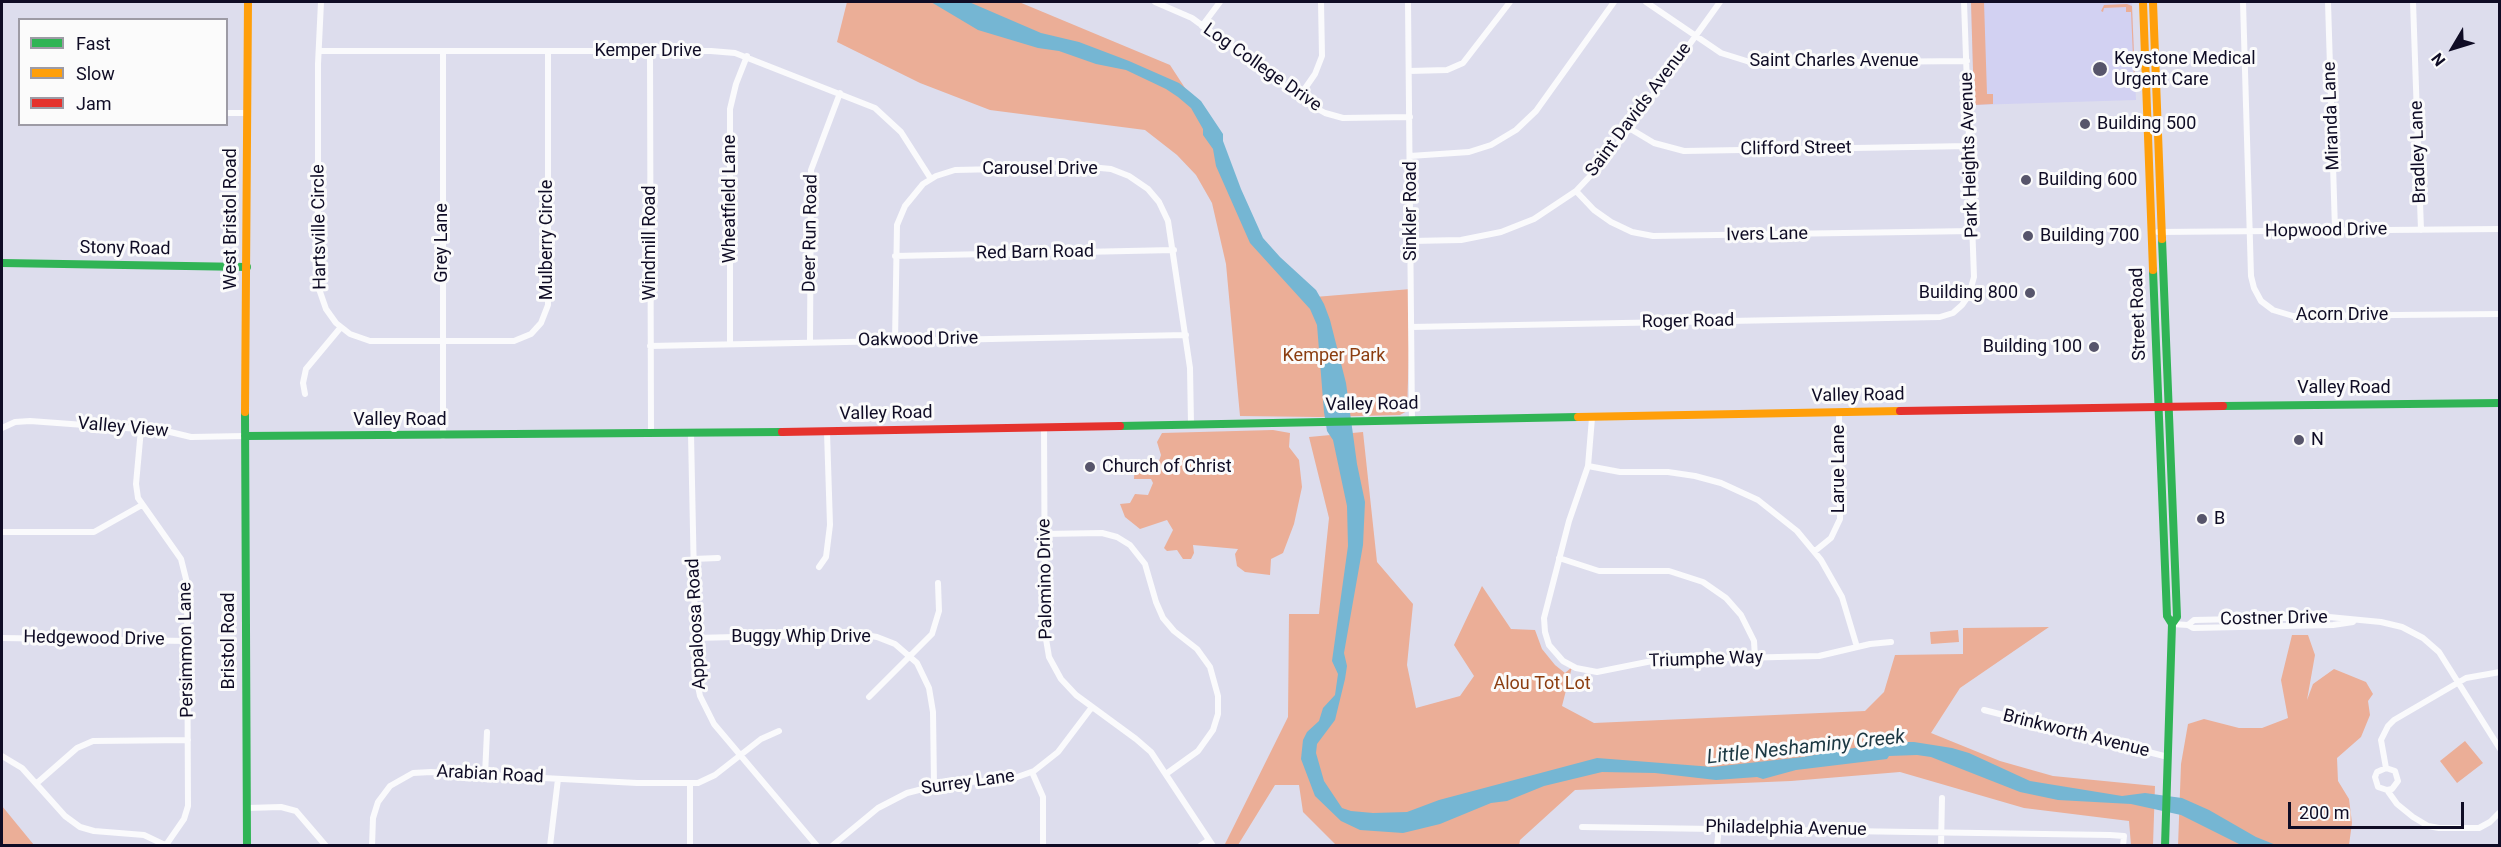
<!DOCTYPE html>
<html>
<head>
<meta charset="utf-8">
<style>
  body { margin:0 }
  #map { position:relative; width:2501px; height:847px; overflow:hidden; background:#dddded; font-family:Roboto,sans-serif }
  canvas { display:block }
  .frame { position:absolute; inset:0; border:3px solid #0f0c25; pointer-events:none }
  .legend { position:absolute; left:18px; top:18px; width:210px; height:108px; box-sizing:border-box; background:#fbfbfb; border:2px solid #9d9ba5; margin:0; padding:8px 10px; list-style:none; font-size:18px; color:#0f0c25 }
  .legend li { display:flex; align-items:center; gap:12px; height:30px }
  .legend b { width:30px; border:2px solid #9d9ba5 }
  .north { position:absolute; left:2423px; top:18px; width:60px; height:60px; -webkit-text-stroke:4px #fbfbfb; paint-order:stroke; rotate:232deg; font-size:16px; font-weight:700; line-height:24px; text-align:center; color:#0f0c25 }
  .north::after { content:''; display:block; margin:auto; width:21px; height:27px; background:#0f0c25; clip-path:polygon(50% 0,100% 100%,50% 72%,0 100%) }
  .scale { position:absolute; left:2288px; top:802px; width:176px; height:27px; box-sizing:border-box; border:3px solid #0f0c25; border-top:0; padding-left:8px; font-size:18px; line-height:21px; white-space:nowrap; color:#0f0c25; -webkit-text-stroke:4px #fbfbfb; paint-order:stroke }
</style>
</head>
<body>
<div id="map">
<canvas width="2501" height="847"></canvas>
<div class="frame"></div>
<ul class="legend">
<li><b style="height:8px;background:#30b455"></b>Fast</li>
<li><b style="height:8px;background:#ff9f0a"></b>Slow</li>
<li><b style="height:8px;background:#e5322d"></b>Jam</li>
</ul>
<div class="north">N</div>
<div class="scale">200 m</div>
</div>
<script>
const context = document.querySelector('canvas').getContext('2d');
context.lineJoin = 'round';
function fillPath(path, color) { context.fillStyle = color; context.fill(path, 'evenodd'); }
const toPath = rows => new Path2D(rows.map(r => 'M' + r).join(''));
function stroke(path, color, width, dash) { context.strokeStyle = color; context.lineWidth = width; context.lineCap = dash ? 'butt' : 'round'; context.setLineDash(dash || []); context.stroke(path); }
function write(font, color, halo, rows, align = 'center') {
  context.font = font + ' Roboto,sans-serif'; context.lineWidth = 6; context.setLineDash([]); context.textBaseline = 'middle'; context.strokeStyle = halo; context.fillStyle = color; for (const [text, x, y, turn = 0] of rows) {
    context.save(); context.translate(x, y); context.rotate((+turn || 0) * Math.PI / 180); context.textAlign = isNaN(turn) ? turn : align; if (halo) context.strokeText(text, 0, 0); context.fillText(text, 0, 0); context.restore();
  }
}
const built = toPath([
  [1971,2,2132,2,2136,100,1974,105]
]);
const green = toPath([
  [847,2,1019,2,1170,65,1213,131,1263,244,1315,297,1411,289,1407,411,1400,415,1319,417,1240,416,1226,264,1212,203,1196,175,1177,155,1145,130,990,110,920,83,837,42],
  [1971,2,1984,2,1987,94,1993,94,1993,104,1974,105],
  [2127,4,2132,6,2135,80,2130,82,2129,80,2134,79,2131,12,2126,12,2126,7,2104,8,2103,12,2101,11,2104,5],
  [1273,430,1290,433,1289,447,1299,460,1302,487,1294,524,1283,553,1271,559,1270,575,1245,572,1237,566,1235,554,1238,549,1193,545,1194,553,1191,559,1183,559,1177,550,1167,551,1164,548,1173,530,1167,520,1140,529,1125,517,1120,504,1130,503,1135,494,1148,495,1153,483,1151,479,1134,479,1135,462,1159,461,1161,455,1157,442,1162,433],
  [1363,432,1377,562,1413,604,1407,665,1416,708,1460,696,1474,676,1454,645,1482,586,1511,629,1535,630,1542,649,1555,665,1565,673,1572,667,1562,706,1594,723,1865,711,1884,692,1895,655,1963,654,1963,628,2049,627,1960,688,1931,733,2000,761,2053,776,2155,786,2153,845,2131,845,2129,821,2024,808,1900,772,1791,781,1575,790,1520,840,1519,846,1336,845,1303,812,1299,785,1275,785,1238,845,1227,845,1225,844,1288,717,1289,614,1319,614,1329,518,1309,437],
  [1958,630,1959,642,1931,644,1930,632],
  [2292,635,2308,635,2315,655,2307,700,2313,684,2334,669,2366,682,2373,694,2368,701,2370,715,2361,737,2337,758,2338,781,2349,799,2352,823,2349,845,2178,846,2181,764,2188,724,2204,719,2239,728,2262,728,2288,718,2281,680],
  [2465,741,2483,763,2457,783,2440,761],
  [2,806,34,845,2,845]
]);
const water = toPath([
  [931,2,969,2,1041,33,1079,42,1129,61,1179,83,1189,91,1201,101,1223,134,1223,141,1241,189,1263,238,1280,257,1316,290,1324,304,1330,320,1346,383,1357,464,1365,502,1363,545,1344,653,1347,666,1345,679,1335,720,1317,744,1316,753,1324,781,1342,808,1351,811,1373,813,1407,812,1439,800,1597,758,1713,767,1803,757,1888,742,1914,742,1952,748,1969,753,2030,781,2122,796,2145,793,2182,798,2209,810,2256,837,2276,845,2241,845,2181,815,2131,804,2058,800,2020,792,1931,757,1917,755,1889,756,1887,759,1796,770,1763,779,1757,777,1716,780,1655,773,1602,772,1544,786,1507,801,1491,803,1440,824,1403,833,1360,830,1341,821,1315,796,1301,759,1303,740,1307,732,1319,721,1323,708,1335,695,1338,674,1332,661,1348,546,1347,506,1333,440,1327,431,1324,412,1317,325,1310,309,1250,243,1216,166,1213,149,1203,135,1203,129,1191,108,1178,97,1166,89,1126,70,1096,64,1059,51,1038,48,978,30]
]);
const street = toPath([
  [321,2,318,64,318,286,326,309,336,323,350,334,370,341,514,341,531,334,541,323,548,305,548,51],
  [1155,2,1192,18,1309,104,1325,113,1343,118,1410,117],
  [1408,2,1412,421],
  [1646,2,1721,53,1753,63,1967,61],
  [2243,2,2251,276,2254,288,2261,301,2273,310,2293,316,2500,314],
  [2328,2,2335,230],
  [2413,2,2421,230],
  [1202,26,1220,2],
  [319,51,711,51,735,53,875,108,901,132,931,179],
  [443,51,443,436],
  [650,51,651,434],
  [1409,71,1447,70,1463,63,1510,2],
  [1299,97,1315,74,1322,56,1321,2],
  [226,113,248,113],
  [1629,128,1654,143,1684,151,1969,146],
  [1410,156,1469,152,1491,145,1516,130,1536,111,1614,2],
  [1576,191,1594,210,1611,222,1632,232,1653,236,1972,231],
  [2158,232,2500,229],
  [1411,241,1461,240,1501,232,1534,219,1576,191,1610,155,1720,2],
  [895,256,1174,250],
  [1411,327,1940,317,1953,313,1962,305,1969,295,1974,277,1964,2],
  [895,341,897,225,905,206,923,184,936,176,955,170,1090,167,1111,169,1129,176,1148,189,1159,202,1168,221,1190,368,1191,424],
  [810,342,811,170,840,93],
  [730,344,730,109,736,84,747,56],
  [650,346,1186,335],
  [305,394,303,383,306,369,341,327],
  [1592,418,1588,466,1569,521,1544,618,1545,632,1549,645,1563,661,1576,668,1597,672,1657,660,1819,656,1870,644,1891,642],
  [1044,427,1045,633,1049,657,1061,679,1076,695,1136,739,1151,752,1213,846],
  [2,428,15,422,30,421,166,431,191,437,245,436],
  [141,429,136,484,138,498,181,559,187,583,188,806,184,819,166,845],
  [691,434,696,676,700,696,714,724,817,846],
  [1588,466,1620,472,1668,472,1695,476,1721,483,1758,500,1797,531,1821,560,1842,597,1857,647],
  [2,532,94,532,142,505],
  [1044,534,1102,533,1117,537,1130,545,1145,564,1156,602,1163,618,1174,631,1197,649,1210,667,1218,696,1218,714,1213,730,1198,751,1166,774],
  [1815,551,1831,538,1840,519,1839,413],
  [1559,558,1599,571,1669,571,1703,582,1726,598,1741,615,1754,641,1755,658],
  [693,559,718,558],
  [819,567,826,557,830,525,827,432],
  [2172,624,2188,625,2193,628,2333,625,2353,622],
  [2188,625,2194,620,2329,617,2381,622,2402,627,2423,638,2439,652,2500,749],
  [2,638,187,641],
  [695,638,858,634,877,637,895,644,917,663,929,688,933,712,934,785],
  [869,697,932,634,939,611,938,583],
  [1984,710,2168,757],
  [2,756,22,768,65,816,80,827,94,831,144,835,167,846],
  [2386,768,2381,740,2388,726,2394,720,2466,678,2500,672],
  [1032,772,1043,797,1043,846],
  [485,775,487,732],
  [37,783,77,748,93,741,188,740],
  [2387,790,2392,789,2398,781,2395,771,2386,768,2377,772,2375,777,2378,787,2387,790,2397,804,2413,817,2428,826,2439,828,2479,828,2490,822,2500,812],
  [247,808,281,807,296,811,326,846],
  [1582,827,2110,835,2124,836,2123,846],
  [372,846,373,818,378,802,390,786,413,773,431,772,637,783,698,783,715,775,761,739,779,731],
  [550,846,558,779],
  [690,846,690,784],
  [832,846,878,808,907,793,946,783,1009,780,1034,771,1058,752,1092,707],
  [1200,846,1209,840],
  [1717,846,1719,828],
  [1941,846,1942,798]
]);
const fast = toPath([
  [2162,239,2177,617,2172,624,2165,846],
  [2,263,247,267],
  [2153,270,2167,616,2172,624],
  [2223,406,2500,403],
  [245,412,247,846],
  [1120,426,1578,417],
  [245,436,782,432]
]);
const slow = toPath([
  [2143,2,2153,270],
  [2153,2,2162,239],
  [245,412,248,2],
  [1578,417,1900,411]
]);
const jam = toPath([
  [1900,411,2223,406],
  [782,432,1120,426]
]);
const markers = [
  [2100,69,8,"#57556b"],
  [2085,124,6,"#57556b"],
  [2026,180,6,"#57556b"],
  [2028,236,6,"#57556b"],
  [2030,293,6,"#57556b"],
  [2094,347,6,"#57556b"],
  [2299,440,6,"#57556b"],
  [1090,467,6,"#57556b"],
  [2202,519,6,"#57556b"]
];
const streetNames = [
  ["Kemper Drive",648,51],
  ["Saint Charles Avenue",1834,61],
  ["Log College Drive",1262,68,35],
  ["Saint Davids Avenue",1639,110,-53],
  ["Miranda Lane",2332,116,-92],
  ["Clifford Street",1796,149,-1],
  ["Bradley Lane",2419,152,-92],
  ["Park Heights Avenue",1970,155,-92],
  ["Carousel Drive",1040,169],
  ["Wheatfield Lane",730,199,-90],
  ["Sinkler Road",1411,211,-90],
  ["West Bristol Road",231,219,-90],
  ["Hartsville Circle",320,227,-91],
  ["Hopwood Drive",2326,231,-1],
  ["Deer Run Road",811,233,-89],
  ["Ivers Lane",1767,235,-1],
  ["Mulberry Circle",547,240,-90],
  ["Grey Lane",442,243,-90],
  ["Windmill Road",650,243,-90],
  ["Stony Road",125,249,1],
  ["Red Barn Road",1035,253,-1],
  ["Street Road",2139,314,-92],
  ["Acorn Drive",2342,315],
  ["Roger Road",1688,322,-1],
  ["Oakwood Drive",918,340,-1],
  ["Valley Road",2344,388],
  ["Valley Road",1858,396,-1],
  ["Valley Road",1372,405,-1],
  ["Valley Road",886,414,-1],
  ["Valley Road",400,420],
  ["Valley View",123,428,5],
  ["Larue Lane",1839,469,-90],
  ["Palomino Drive",1046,579,-91],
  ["Costner Drive",2274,619,-1],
  ["Appaloosa Road",697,624,-93],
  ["Buggy Whip Drive",801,637],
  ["Hedgewood Drive",94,639,1],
  ["Bristol Road",229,641,-90],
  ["Persimmon Lane",187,650,-91],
  ["Triumphe Way",1706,660,-2],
  ["Brinkworth Avenue",2076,734,14],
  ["Arabian Road",490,775,3],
  ["Surrey Lane",968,783,-8],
  ["Philadelphia Avenue",1786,829,1]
];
const poiNames = [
  ["Keystone Medical",2114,59],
  ["Urgent Care",2114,80],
  ["Building 500",2097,124],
  ["Building 600",2038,180],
  ["Building 700",2040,236],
  ["Building 800",2018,293,"right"],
  ["Building 100",2082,347,"right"],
  ["N",2311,440],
  ["Church of Christ",1102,467],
  ["B",2214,519]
];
const parkNames = [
  ["Kemper Park",1334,356],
  ["Alou Tot Lot",1542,684]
];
const waterNames = [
  ["Little Neshaminy Creek",1806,748,-6]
];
fillPath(built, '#d2d1f2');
fillPath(green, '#ebae97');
fillPath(water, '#75b6d3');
stroke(street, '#fafafc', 6);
stroke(fast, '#30b455', 8);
stroke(slow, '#ff9f0a', 8);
stroke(jam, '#e5322d', 8);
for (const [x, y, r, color] of markers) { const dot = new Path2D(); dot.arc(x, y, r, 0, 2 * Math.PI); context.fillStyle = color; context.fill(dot); stroke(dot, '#fbfbfb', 2); }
write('18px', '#0f0c25', '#fbfbfb', streetNames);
write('18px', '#0f0c25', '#fbfbfb', poiNames, 'left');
write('18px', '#8b3d10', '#fbfbfb', parkNames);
write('italic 20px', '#1b3742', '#fbfbfb', waterNames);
</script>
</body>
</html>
